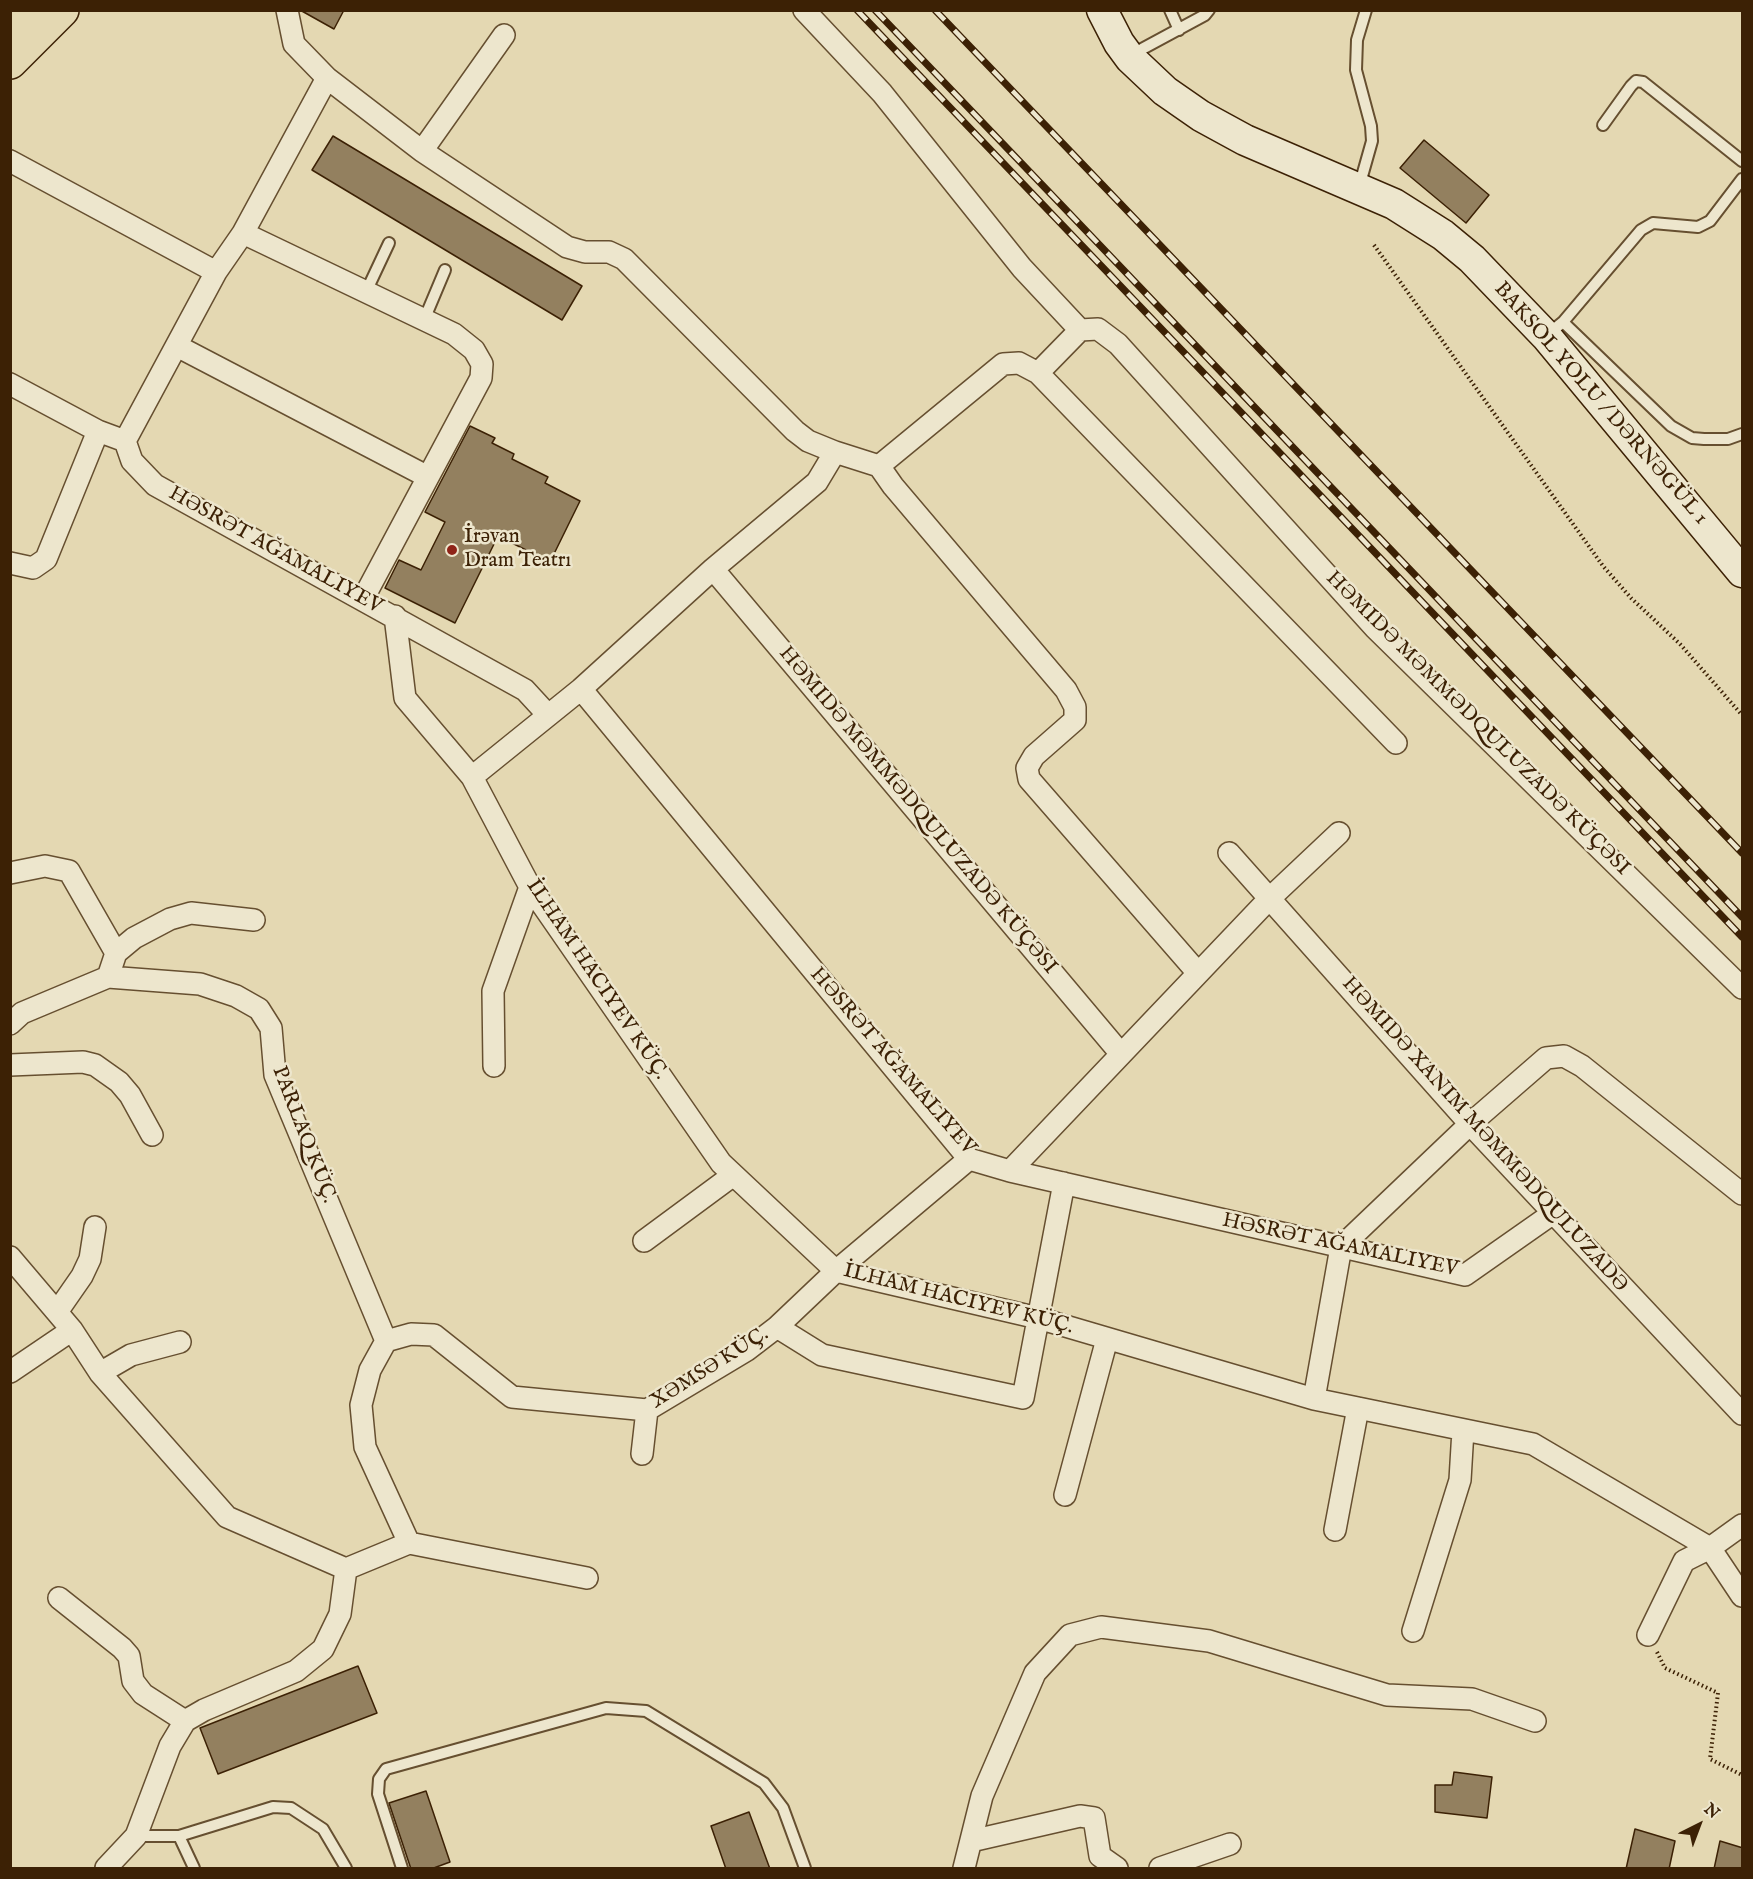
<!DOCTYPE html>
<html>
<head>
<meta charset="utf-8">
<style>
  body { margin:0 }
  #map { position:relative; width:1753px; height:1879px; overflow:hidden; background:#e4d8b2; font-family:"IM FELL English",serif }
  canvas { display:block }
  .frame { position:absolute; inset:0; border:12px solid #3c2105; pointer-events:none }
  .north { position:absolute; left:1669px; top:1795px; width:60px; height:60px; -webkit-text-stroke:4px #ede6cd; paint-order:stroke; rotate:42deg; font-size:16px; font-weight:700; line-height:24px; text-align:center; color:#3c2105 }
  .north::after { content:''; display:block; margin:auto; width:21px; height:27px; background:#3c2105; clip-path:polygon(50% 0,100% 100%,50% 72%,0 100%) }
</style>
</head>
<body>
<div id="map">
<canvas width="1753" height="1879"></canvas>
<div class="frame"></div>
<div class="north">N</div>
</div>
<script>
const context = document.querySelector('canvas').getContext('2d');
context.lineJoin = 'round';
function fillPath(path, color) { context.fillStyle = color; context.fill(path, 'evenodd'); }
const toPath = rows => new Path2D(rows.map(r => 'M' + r).join(''));
function stroke(path, color, width, dash) { context.strokeStyle = color; context.lineWidth = width; context.lineCap = dash ? 'butt' : 'round'; context.setLineDash(dash || []); context.stroke(path); }
function write(font, color, halo, rows, align = 'center') {
  context.font = font + ' "IM FELL English",serif'; context.lineWidth = 5; context.setLineDash([]); context.textBaseline = 'middle'; context.strokeStyle = halo; context.fillStyle = color; for (const [text, x, y, turn = 0] of rows) {
    context.save(); context.translate(x, y); context.rotate((+turn || 0) * Math.PI / 180); context.textAlign = isNaN(turn) ? turn : align; if (halo) context.strokeText(text, 0, 0); context.fillText(text, 0, 0); context.restore();
  }
}
const building = toPath([
  [300,10,344,10,334,29,300,10],
  [333,136,582,286,562,320,312,170,333,136],
  [1424,140,1489,195,1466,223,1400,168,1424,140],
  [470,426,495,438,492,443,514,454,512,459,548,477,545,483,580,501,550,562,498,536,455,623,385,588,399,560,421,570,445,522,425,512,470,426],
  [358,1666,377,1713,218,1774,200,1728,358,1666],
  [1454,1772,1492,1777,1487,1818,1435,1812,1435,1785,1452,1785,1454,1772],
  [426,1791,450,1862,431,1869,411,1869,389,1803,426,1791],
  [749,1812,770,1869,726,1869,711,1826,749,1812],
  [1635,1829,1675,1841,1669,1869,1626,1869,1635,1829],
  [1720,1841,1743,1848,1743,1869,1714,1869,1720,1841]
]);
const path = toPath([
  [1374,245,1603,566,1631,598,1680,644,1742,715],
  [1657,1652,1665,1668,1718,1693,1710,1759,1742,1775]
]);
const lane = toPath([
  [1170,10,1179,30],
  [1142,49,1205,15,1209,10],
  [1603,125,1631,86,1636,81,1643,82,1742,161],
  [1359,187,1372,141,1371,126,1356,70,1357,40,1366,10],
  [366,292,389,243],
  [424,320,445,270],
  [1563,322,1671,426,1692,438,1704,439,1728,439,1742,434],
  [1547,335,1563,322,1641,230,1653,223,1698,227,1710,221,1742,179],
  [136,1836,179,1836,273,1807,291,1808,323,1829,346,1868],
  [179,1836,194,1868],
  [402,1868,378,1794,379,1779,386,1769,606,1708,646,1711,764,1783,783,1808,805,1868]
]);
const street = toPath([
  [287,10,294,44,327,78,422,151,567,247,585,252,609,252,624,259,795,431,808,441,835,452,879,466,893,486,1066,690,1075,707,1075,720,1034,756,1027,768,1029,779,1198,973],
  [804,10,882,93,1022,268,1080,330],
  [422,151,504,35],
  [10,161,216,272],
  [243,233,454,334,474,350,482,364,481,378,363,599],
  [177,346,428,477],
  [1038,373,1080,330,1098,329,1118,344,1375,628,1742,988],
  [10,384,98,431,125,441,132,461,155,485,525,690,548,715],
  [125,441,216,272,243,233,327,78],
  [879,466,1003,364,1019,363,1038,373,1396,743],
  [10,563,33,568,46,559,98,431],
  [713,569,1121,1054],
  [395,616,405,698,472,777,530,887,721,1163,836,1271,1038,1318,1314,1399,1533,1444,1710,1548,1742,1596],
  [581,689,969,1159,1010,1171,1465,1275,1552,1214],
  [472,777,581,689,713,569,817,482,835,452],
  [1229,853,1470,1124,1742,1414],
  [10,873,45,866,69,871,116,953],
  [108,977,116,953,134,938,170,919,191,913,254,920],
  [10,1024,22,1013,108,977,200,984,236,996,259,1009,271,1028,275,1075,386,1341],
  [10,1065,83,1062,95,1065,119,1082,130,1095,152,1135],
  [494,1066,493,991,530,887],
  [1010,1171,1269,899,1339,833],
  [644,1241,732,1176],
  [10,1257,72,1330,100,1373,227,1517,346,1569],
  [57,1312,82,1276,90,1259,95,1227],
  [777,1327,822,1355,1023,1398,1064,1183],
  [10,1372,72,1330],
  [100,1373,131,1355,180,1342],
  [1314,1399,1341,1247,1470,1124,1546,1058,1564,1056,1582,1066,1742,1194],
  [642,1454,647,1410],
  [1065,1495,1107,1339],
  [1335,1530,1358,1408],
  [409,1543,587,1578],
  [59,1598,122,1648,129,1656,133,1681,143,1694,185,1721],
  [1413,1631,1460,1480,1463,1430],
  [1648,1635,1684,1561,1710,1548,1742,1525],
  [971,1841,1080,1816,1094,1818,1100,1856,1117,1868],
  [106,1868,136,1836,170,1746,185,1721,204,1710,296,1671,323,1649,340,1614,346,1569,409,1543,365,1447,361,1405,370,1370,386,1341,411,1334,434,1335,512,1397,647,1410,747,1350,777,1327,836,1271,969,1159],
  [964,1868,982,1796,1035,1673,1070,1635,1101,1627,1209,1641,1387,1695,1472,1699,1535,1721],
  [1160,1868,1230,1844]
]);
const secondary = toPath([
  [1102,10,1119,43,1130,58,1165,91,1201,116,1245,140,1394,204,1443,235,1472,259,1546,336,1742,572]
]);
const primary = toPath([
  [10,26,26,10],
  [10,62,62,10]
]);
const rail = toPath([
  [857,10,1742,937],
  [875,10,1742,917],
  [935,10,1742,853]
]);
const markers = [
  [452,550,6,"#8f2418"]
];
const streetNames = [
  ["BAKSOL YOLU / DƏRNƏGÜL 1",1600,404,49],
  ["HƏSRƏT AĞAMALIYEV",275,551,29],
  ["HƏMIDƏ MƏMMƏDQULUZADƏ KÜÇƏSI",1477,724,45],
  ["HƏMIDƏ MƏMMƏDQULUZADƏ KÜÇƏSI",917,811,50],
  ["İLHAM HACIYEV KÜÇ.",596,980,56],
  ["HƏSRƏT AĞAMALIYEV",892,1062,49],
  ["PARLAQ KÜÇ.",303,1135,69],
  ["HƏMIDƏ XANIM MƏMMƏDQULUZADƏ",1484,1135,48],
  ["HƏSRƏT AĞAMALIYEV",1340,1246,12],
  ["İLHAM HACIYEV KÜÇ.",958,1300,14],
  ["XƏMSƏ KÜÇ.",710,1369,-32]
];
const poiNames = [
  ["İrəvan",464,538],
  ["Dram Teatrı",464,562]
];
fillPath(building, '#93805f');
stroke(building, '#3c2105', 1.5);
stroke(lane, '#664f30', 14);
stroke(street, '#664f30', 24);
stroke(secondary, '#3c2105', 33);
stroke(primary, '#3c2105', 36);
stroke(path, '#3c2105', 4, [1.5, 3]);
stroke(lane, '#ede6cd', 10);
stroke(street, '#ede6cd', 21);
stroke(secondary, '#ede6cd', 30);
stroke(primary, '#e4d8b2', 33);
stroke(rail, '#3c2105', 7);
stroke(rail, '#ede6cd', 4.5, [14]);
for (const [x, y, r, color] of markers) { const dot = new Path2D(); dot.arc(x, y, r, 0, 2 * Math.PI); context.fillStyle = color; context.fill(dot); stroke(dot, '#ede6cd', 2); }
write('21px', '#3c2105', '#ede6cd', streetNames);
write('21px', '#3c2105', '#ede6cd', poiNames, 'left');
</script>
</body>
</html>
